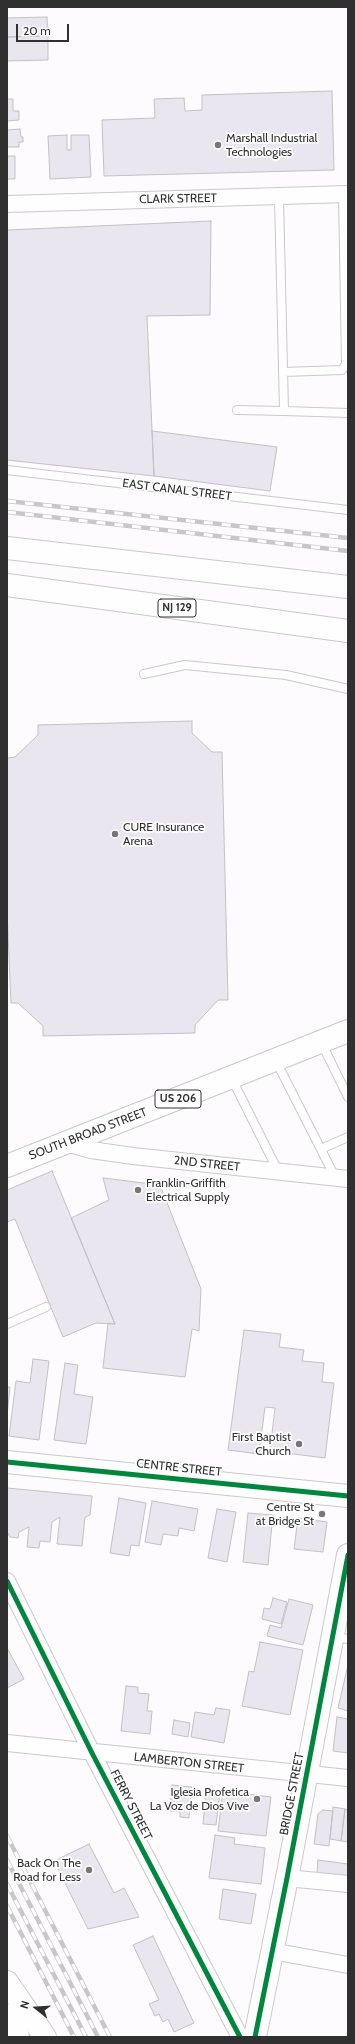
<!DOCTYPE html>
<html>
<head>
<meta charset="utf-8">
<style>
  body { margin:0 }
  #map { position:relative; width:355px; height:2044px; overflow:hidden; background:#fdfbfd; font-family:Cabin,sans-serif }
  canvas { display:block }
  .frame { position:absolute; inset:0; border:8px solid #313031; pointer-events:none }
  .north { position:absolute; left:16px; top:1988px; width:40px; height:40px; -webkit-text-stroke:3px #fff; paint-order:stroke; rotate:287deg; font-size:11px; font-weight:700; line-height:16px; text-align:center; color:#313031 }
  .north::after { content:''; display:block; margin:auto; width:14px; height:18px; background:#313031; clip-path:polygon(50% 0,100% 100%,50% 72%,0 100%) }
  .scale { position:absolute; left:16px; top:24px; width:53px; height:18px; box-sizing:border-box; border:2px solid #313031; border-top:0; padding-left:5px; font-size:12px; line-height:14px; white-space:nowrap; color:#313031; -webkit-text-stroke:3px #fff; paint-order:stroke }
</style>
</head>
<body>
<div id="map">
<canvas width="355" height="2044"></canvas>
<div class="frame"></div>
<div class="north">N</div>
<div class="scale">20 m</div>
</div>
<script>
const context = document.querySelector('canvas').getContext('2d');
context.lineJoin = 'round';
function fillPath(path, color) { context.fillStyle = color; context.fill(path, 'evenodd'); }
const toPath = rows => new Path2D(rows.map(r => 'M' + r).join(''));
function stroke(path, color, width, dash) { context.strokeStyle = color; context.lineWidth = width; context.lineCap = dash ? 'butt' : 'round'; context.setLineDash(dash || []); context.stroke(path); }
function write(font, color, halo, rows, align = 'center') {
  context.font = font + ' Cabin,sans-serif'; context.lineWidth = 3.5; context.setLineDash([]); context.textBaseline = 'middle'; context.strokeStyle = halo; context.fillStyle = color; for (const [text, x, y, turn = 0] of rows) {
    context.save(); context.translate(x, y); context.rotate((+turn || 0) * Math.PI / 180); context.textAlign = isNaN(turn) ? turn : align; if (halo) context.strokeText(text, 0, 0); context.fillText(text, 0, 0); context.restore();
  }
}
const building = toPath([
  [47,17,48,36,7,37,7,18,47,17],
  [48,36,48,60,7,61,7,37,48,36],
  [332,91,334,170,104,176,102,120,155,118,154,99,184,98,185,111,202,110,202,95,332,91],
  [7,99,13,99,13,111,19,111,19,120,7,121,7,99],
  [20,129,21,137,23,137,23,142,19,142,19,147,7,147,7,130,20,129],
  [67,135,67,150,71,150,71,135,89,135,91,177,50,179,48,136,67,135],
  [7,156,15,156,15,179,7,179,7,156],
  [211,221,210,315,147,316,154,476,7,460,7,230,211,221],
  [152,431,277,447,270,491,154,476,152,431],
  [192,721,192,733,212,752,222,752,228,1000,218,1000,195,1025,195,1033,43,1036,43,1026,18,1003,11,1003,7,911,7,758,15,757,38,735,38,725,192,721],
  [52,1171,115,1324,96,1323,63,1337,15,1219,7,1222,7,1190,52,1171],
  [103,1178,160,1185,201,1289,199,1331,192,1329,185,1377,103,1368,108,1323,115,1324,71,1218,109,1200,103,1178],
  [244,1330,281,1334,279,1347,304,1350,302,1361,324,1363,322,1382,334,1383,325,1458,270,1451,275,1408,265,1407,259,1454,228,1450,244,1330],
  [33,1359,49,1361,39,1440,9,1436,16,1381,30,1383,33,1359],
  [65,1363,78,1365,74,1394,93,1397,86,1444,54,1440,65,1363],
  [7,1387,10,1387,7,1416,7,1387],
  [7,1488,92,1496,90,1515,85,1517,82,1546,57,1544,60,1517,52,1522,50,1542,40,1541,39,1548,27,1547,29,1527,19,1532,18,1538,10,1537,7,1532,7,1488],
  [119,1498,146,1503,139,1546,131,1545,129,1556,110,1553,119,1498],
  [152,1501,198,1509,194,1531,179,1528,178,1536,163,1534,161,1545,145,1542,152,1501],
  [217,1509,236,1512,227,1562,208,1558,217,1509],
  [248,1513,273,1515,268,1565,243,1562,248,1513],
  [298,1518,327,1522,323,1552,294,1549,298,1518],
  [273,1598,287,1602,281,1624,262,1619,264,1608,270,1609,273,1598],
  [289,1599,313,1605,303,1645,267,1636,270,1625,281,1628,289,1599],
  [260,1642,303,1650,290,1715,242,1706,249,1671,254,1672,260,1642],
  [7,1648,24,1679,7,1688,7,1648],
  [347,1669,348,1669,348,1711,338,1708,347,1669],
  [126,1686,138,1687,138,1693,149,1694,147,1711,152,1711,150,1734,121,1731,126,1686],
  [216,1708,230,1710,224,1743,191,1737,195,1712,214,1715,216,1708],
  [337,1717,348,1719,348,1753,333,1751,337,1717],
  [174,1720,190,1723,188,1737,172,1734,174,1720],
  [172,1785,192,1787,189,1818,180,1817,180,1812,170,1811,172,1785],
  [206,1791,220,1792,216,1825,203,1824,206,1791],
  [223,1791,271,1797,266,1836,218,1831,223,1791],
  [333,1807,345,1809,341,1841,330,1839,333,1807],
  [345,1809,348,1810,348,1842,341,1841,345,1809],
  [323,1810,333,1811,329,1846,314,1844,318,1814,323,1810],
  [215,1835,235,1838,234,1844,265,1848,261,1884,209,1878,215,1835],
  [89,1844,114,1893,124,1888,139,1917,88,1929,54,1861,89,1844],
  [318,1860,348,1864,348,1877,317,1873,318,1860],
  [223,1889,256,1894,251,1924,219,1919,223,1889],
  [153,1936,194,2023,174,2032,168,2019,163,2022,159,2014,155,2016,149,2004,159,2000,133,1945,153,1936]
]);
const lane = toPath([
  [283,372,342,370,346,364,343,194],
  [237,410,284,411,279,197],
  [284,411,348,413],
  [7,470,348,510],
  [144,674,185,665,286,675,348,689],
  [321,1042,348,1097],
  [276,1061,335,1177],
  [232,1079,278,1171],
  [321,1149,348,1137],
  [7,1324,46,1307],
  [333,1637,348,1639]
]);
const street = toPath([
  [7,204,348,194],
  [66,1143,91,1150,133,1156,348,1179],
  [7,1581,92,1753,240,2037],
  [7,1743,348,1778],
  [287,1878,348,1884],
  [272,1951,348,1965]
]);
const secondary = toPath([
  [7,1462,348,1496],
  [255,2037,287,1878,348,1555]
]);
const primary = toPath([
  [7,1166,348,1031]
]);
const highway = toPath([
  [7,548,348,587],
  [7,585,348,631],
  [7,1982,45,2037],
  [7,2015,18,2037]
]);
const rail = toPath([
  [7,501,348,538],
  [7,512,348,551],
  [7,1836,110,2037],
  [7,1860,98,2037],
  [7,1884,86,2037],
  [7,1906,74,2037]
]);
const cycleway = toPath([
  [7,1462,348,1496],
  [7,1581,92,1753,240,2037],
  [255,2037,287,1878,348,1555]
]);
const markers = [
  [218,145,4,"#787778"],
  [115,834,4,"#787778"],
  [138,1190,4,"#787778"],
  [299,1444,4,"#787778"],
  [322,1514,4,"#787778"],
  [257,1799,4,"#787778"],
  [89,1870,4,"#787778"]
];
const shields = [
  [177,608,38],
  [178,1099,46]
];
const shieldNames = [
  ["NJ 129",177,608],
  ["US 206",178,1099]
];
const poiNames = [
  ["Marshall Industrial",226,138,"left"],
  ["Technologies",226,152,"left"],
  ["CURE Insurance",123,827,"left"],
  ["Arena",123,841,"left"],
  ["Franklin-Griffith",146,1183,"left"],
  ["Electrical Supply",146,1197,"left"],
  ["First Baptist",291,1437],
  ["Church",291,1451],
  ["Centre St",314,1507],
  ["at Bridge St",314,1521],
  ["Iglesia Profetica",249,1792],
  ["La Voz de Dios Vive",249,1806],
  ["Back On The",81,1863],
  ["Road for Less",81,1877]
];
const streetNames = [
  ["CLARK STREET",178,199,-1],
  ["EAST CANAL STREET",177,490,7],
  ["SOUTH BROAD STREET",88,1134,-21],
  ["2ND STREET",207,1164,6],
  ["CENTRE STREET",179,1468,6],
  ["LAMBERTON STREET",189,1763,6],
  ["BRIDGE STREET",292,1794,-79],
  ["FERRY STREET",131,1805,63]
];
fillPath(building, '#e9e6f0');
stroke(building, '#c2c1c3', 1);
stroke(lane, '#cac9ca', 10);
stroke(street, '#cac9ca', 18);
stroke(secondary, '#cac9ca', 24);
stroke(primary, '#cac9ca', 24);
stroke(highway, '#cac9ca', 24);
stroke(lane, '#fffeff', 8);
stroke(street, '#fffeff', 16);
stroke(secondary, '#fffeff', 22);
stroke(primary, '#fffeff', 22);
stroke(highway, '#fffeff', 22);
stroke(rail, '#c8c7c8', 4.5);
stroke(rail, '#fff', 3, [9]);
stroke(cycleway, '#00873e', 5);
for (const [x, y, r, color] of markers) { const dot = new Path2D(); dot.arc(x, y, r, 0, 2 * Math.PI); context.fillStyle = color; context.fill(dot); stroke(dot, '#fff', 1.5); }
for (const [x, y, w] of shields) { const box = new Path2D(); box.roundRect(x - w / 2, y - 9, w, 18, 3); context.fillStyle = '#fff'; context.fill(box); stroke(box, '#313031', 1); }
write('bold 11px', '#313031', null, shieldNames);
write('12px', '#313031', '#fff', poiNames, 'right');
write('12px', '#313031', '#fff', streetNames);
</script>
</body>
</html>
